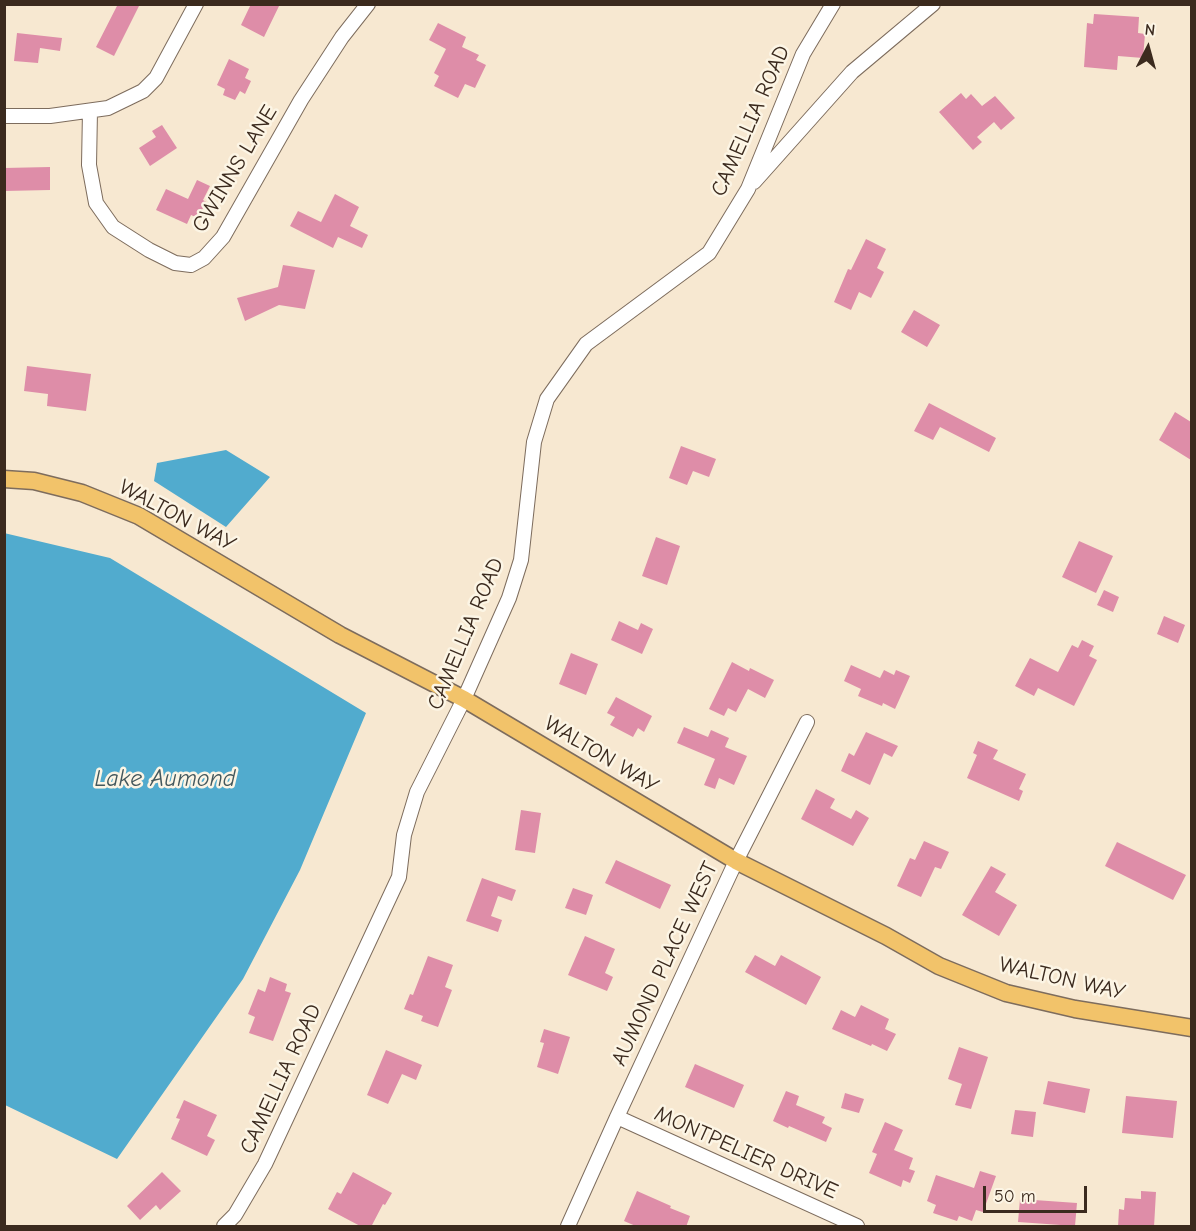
<!DOCTYPE html>
<html>
<head>
<meta charset="utf-8">
<style>
  body { margin:0 }
  #map { position:relative; width:1196px; height:1231px; overflow:hidden; background:#f7e8d1; font-family:"Comic Neue",sans-serif }
  canvas { display:block }
  .frame { position:absolute; inset:0; border:6px solid #3b2a1e; pointer-events:none }
  .north { position:absolute; left:1118px; top:18px; width:60px; height:60px; -webkit-text-stroke:4px #fcf5e5; paint-order:stroke; rotate:6deg; font-size:16px; font-weight:700; line-height:24px; text-align:center; color:#3b2a1e }
  .north::after { content:''; display:block; margin:auto; width:21px; height:27px; background:#3b2a1e; clip-path:polygon(50% 0,100% 100%,50% 72%,0 100%) }
  .scale { position:absolute; left:983px; top:1186px; width:104px; height:27px; box-sizing:border-box; border:3px solid #3b2a1e; border-top:0; padding-left:8px; font-size:18px; line-height:21px; white-space:nowrap; color:#3b2a1e; -webkit-text-stroke:4px #fcf5e5; paint-order:stroke }
</style>
</head>
<body>
<div id="map">
<canvas width="1196" height="1231"></canvas>
<div class="frame"></div>
<div class="north">N</div>
<div class="scale">50 m</div>
</div>
<script>
const context = document.querySelector('canvas').getContext('2d');
context.lineJoin = 'round';
function fillPath(path, color) { context.fillStyle = color; context.fill(path, 'evenodd'); }
const toPath = rows => new Path2D(rows.map(r => 'M' + r).join(''));
function stroke(path, color, width, dash) { context.strokeStyle = color; context.lineWidth = width; context.lineCap = dash ? 'butt' : 'round'; context.setLineDash(dash || []); context.stroke(path); }
function write(font, color, halo, rows, align = 'center') {
  context.font = font + ' "Comic Neue",sans-serif'; context.lineWidth = 5; context.setLineDash([]); context.textBaseline = 'middle'; context.strokeStyle = halo; context.fillStyle = color; for (const [text, x, y, turn = 0] of rows) {
    context.save(); context.translate(x, y); context.rotate((+turn || 0) * Math.PI / 180); context.textAlign = isNaN(turn) ? turn : align; if (halo) context.strokeText(text, 0, 0); context.fillText(text, 0, 0); context.restore();
  }
}
const water = toPath([
  [226,450,270,477,226,527,154,481,157,463],
  [4,533,110,558,366,713,300,870,243,979,117,1159,5,1105]
]);
const building = toPath([
  [118,4,140,4,114,56,96,47],
  [251,4,280,4,264,37,241,25],
  [1094,14,1139,17,1138,33,1145,34,1143,58,1118,56,1117,70,1084,67,1087,23,1093,24],
  [438,23,466,37,462,47,479,55,476,60,486,65,475,88,465,84,458,98,434,86,439,76,434,73,446,49,429,40],
  [17,33,62,38,60,51,40,48,38,63,14,61],
  [229,59,249,69,245,78,251,81,245,94,240,91,235,100,223,95,225,89,217,85],
  [961,93,966,99,971,94,982,106,995,96,1015,118,1001,130,994,122,977,137,982,142,973,150,939,112],
  [162,125,177,148,150,166,139,148,156,137,152,131],
  [50,167,50,190,4,191,4,168],
  [197,180,210,186,203,200,206,202,198,218,191,215,187,224,156,210,166,189,188,199],
  [335,194,359,207,350,226,368,235,362,248,338,237,333,248,290,226,298,211,321,222],
  [866,239,886,249,877,268,884,272,871,298,859,292,851,310,834,302,848,269,851,270],
  [283,265,315,270,305,309,279,305,245,321,237,298,278,287],
  [914,310,940,325,927,347,901,332],
  [27,366,91,374,86,411,47,406,48,394,24,391],
  [929,403,996,438,989,452,940,427,933,440,914,431],
  [1175,412,1191,422,1191,460,1159,440],
  [681,446,716,459,709,477,693,471,687,485,669,478],
  [656,537,680,546,667,585,642,576],
  [1079,541,1113,556,1096,593,1062,577],
  [1104,590,1119,597,1113,612,1097,605],
  [1164,616,1185,625,1178,643,1157,634],
  [619,621,638,630,641,623,653,629,642,654,611,640],
  [1082,640,1094,646,1089,656,1097,660,1074,706,1038,688,1034,696,1015,686,1030,658,1058,672,1072,645,1078,648],
  [571,653,598,664,586,695,559,684],
  [732,662,749,671,750,668,774,680,765,698,748,689,736,712,728,708,724,716,709,709],
  [851,665,880,678,884,670,894,675,896,670,910,676,895,709,883,703,882,706,858,696,861,689,844,681],
  [616,697,652,716,644,732,638,728,633,737,610,725,615,717,607,713],
  [684,727,708,737,711,730,729,738,725,747,747,756,734,785,719,778,715,789,704,785,715,759,677,743],
  [866,732,898,746,892,757,884,753,870,785,841,771,849,753,854,756],
  [978,741,998,750,993,759,1026,774,1019,789,1023,791,1019,801,967,778,977,755,973,753],
  [816,789,835,799,830,808,851,819,856,810,869,818,853,846,801,819],
  [521,810,541,813,535,853,515,850],
  [924,841,949,852,941,869,935,867,921,897,897,886,910,858,915,860],
  [1117,842,1186,875,1173,900,1105,866],
  [616,860,671,885,660,909,605,883],
  [991,866,1006,874,995,892,1017,905,999,936,962,915],
  [482,878,516,890,512,901,498,896,491,916,502,920,498,932,466,921],
  [573,888,593,895,586,915,565,908],
  [585,936,615,949,605,973,613,977,607,991,568,975],
  [755,955,775,966,781,955,821,977,806,1005,745,972],
  [428,956,453,965,445,987,452,990,438,1027,421,1021,423,1016,404,1009,410,994,413,995],
  [270,977,287,984,285,991,291,993,273,1041,249,1033,255,1017,248,1014,258,989,265,992],
  [861,1005,889,1019,885,1029,896,1034,887,1051,872,1044,871,1046,832,1029,841,1010,855,1017],
  [544,1029,570,1037,558,1074,537,1067,544,1043,540,1042],
  [959,1047,988,1057,971,1109,955,1105,962,1084,948,1079],
  [386,1050,422,1065,416,1080,402,1074,388,1104,367,1095],
  [695,1064,744,1085,734,1108,685,1087],
  [1048,1081,1090,1089,1085,1113,1043,1104],
  [786,1091,799,1096,796,1105,825,1117,822,1123,832,1128,826,1142,789,1126,788,1128,773,1121],
  [845,1093,864,1099,859,1113,841,1108],
  [1126,1096,1177,1101,1173,1138,1122,1133],
  [184,1100,217,1115,207,1136,215,1140,207,1156,171,1139,180,1119,176,1118],
  [1015,1110,1036,1112,1033,1137,1011,1134],
  [885,1122,903,1130,894,1150,913,1158,909,1169,915,1171,910,1183,903,1180,901,1187,869,1173,877,1154,872,1152],
  [980,1171,996,1176,983,1212,976,1210,972,1221,959,1216,957,1221,933,1213,936,1205,927,1201,936,1175,974,1188],
  [162,1172,181,1191,160,1210,156,1205,140,1220,127,1206],
  [353,1172,392,1193,385,1205,383,1204,371,1227,362,1227,328,1209,337,1192,341,1194],
  [637,1191,671,1206,670,1208,690,1216,686,1227,638,1227,624,1221],
  [1141,1191,1156,1192,1154,1227,1118,1227,1119,1209,1124,1210,1125,1198,1141,1199],
  [1020,1199,1077,1203,1075,1226,1018,1222]
]);
const minor = toPath([
  [90,111,89,165,96,203,113,227,149,250,175,263,191,265,204,258,223,237,301,100,342,37,368,4],
  [4,116,50,116,108,108,143,91,156,78,196,4],
  [754,182,852,72,933,4],
  [617,1117,857,1226],
  [224,1226,235,1215,265,1164,399,877,404,835,417,792,464,699,509,598,521,560,534,442,547,399,586,344,709,253,748,189,803,54,833,4],
  [568,1226,617,1117,736,861,807,722]
]);
const major = toPath([
  [4,479,34,481,82,493,139,516,340,635,464,699,736,861,886,936,939,966,1006,993,1075,1009,1192,1028]
]);
const streetNames = [
  ["CAMELLIA ROAD",751,121,-66],
  ["GWINNS LANE",235,169,-59],
  ["WALTON WAY",177,516,28],
  ["CAMELLIA ROAD",466,634,-67],
  ["WALTON WAY",601,755,31],
  ["AUMOND PLACE WEST",665,964,-65],
  ["WALTON WAY",1062,979,13],
  ["CAMELLIA ROAD",281,1079,-65],
  ["MONTPELIER DRIVE",746,1153,24]
];
const waterNames = [
  ["Lake Aumond",165,779]
];
fillPath(water, '#51abce');
fillPath(building, '#de8da8');
stroke(minor, '#7d6c5d', 16);
stroke(major, '#7d6c5d', 19);
stroke(minor, '#fff', 14);
stroke(major, '#f2c36a', 16);
write('22px', '#3b2a1e', '#fcf5e5', streetNames);
write('italic 24px', '#43575c', '#fcf5e5', waterNames);
</script>
</body>
</html>
